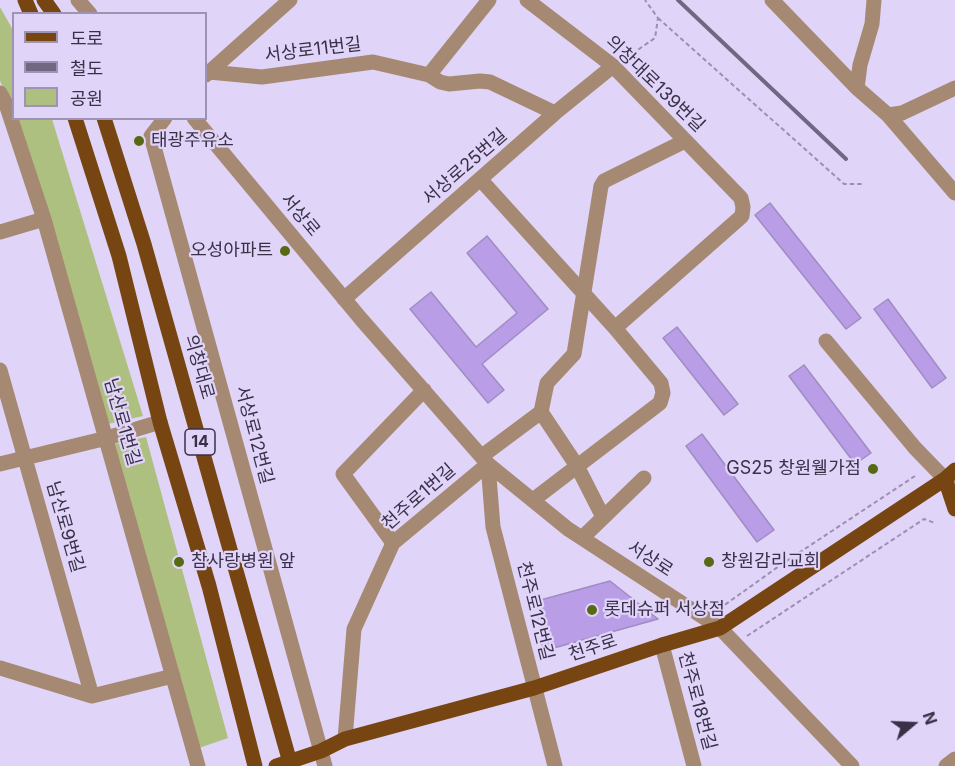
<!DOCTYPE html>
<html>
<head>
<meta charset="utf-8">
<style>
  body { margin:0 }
  #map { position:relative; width:955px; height:766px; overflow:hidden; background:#e0d4f8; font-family:Inter,"Noto Sans KR",sans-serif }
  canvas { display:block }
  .legend { position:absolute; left:12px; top:12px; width:195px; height:108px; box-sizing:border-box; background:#e0d4f8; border:2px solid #9e93b2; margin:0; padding:8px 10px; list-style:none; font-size:18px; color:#3a3149 }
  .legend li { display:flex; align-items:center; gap:12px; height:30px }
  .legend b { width:30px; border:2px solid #9e93b2 }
  .north { position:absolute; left:883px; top:694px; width:60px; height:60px; -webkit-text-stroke:4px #e0d4f8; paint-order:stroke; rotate:71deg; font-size:16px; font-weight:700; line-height:24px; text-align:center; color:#3a3149 }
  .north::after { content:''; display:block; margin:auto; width:21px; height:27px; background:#3a3149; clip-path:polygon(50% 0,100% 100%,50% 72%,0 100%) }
</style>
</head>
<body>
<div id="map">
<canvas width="955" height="766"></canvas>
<ul class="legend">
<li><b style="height:8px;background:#764512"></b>도로</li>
<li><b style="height:8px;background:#716783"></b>철도</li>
<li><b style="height:16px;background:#aec080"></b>공원</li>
</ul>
<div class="north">N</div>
</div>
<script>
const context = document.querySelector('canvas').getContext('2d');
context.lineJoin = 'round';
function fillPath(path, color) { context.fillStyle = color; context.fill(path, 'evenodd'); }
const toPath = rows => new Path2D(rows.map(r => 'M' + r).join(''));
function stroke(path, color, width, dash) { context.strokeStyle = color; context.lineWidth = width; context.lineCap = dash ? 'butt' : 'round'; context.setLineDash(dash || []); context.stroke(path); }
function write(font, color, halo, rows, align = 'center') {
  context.font = font + ' Inter,"Noto Sans KR",sans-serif'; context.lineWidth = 4.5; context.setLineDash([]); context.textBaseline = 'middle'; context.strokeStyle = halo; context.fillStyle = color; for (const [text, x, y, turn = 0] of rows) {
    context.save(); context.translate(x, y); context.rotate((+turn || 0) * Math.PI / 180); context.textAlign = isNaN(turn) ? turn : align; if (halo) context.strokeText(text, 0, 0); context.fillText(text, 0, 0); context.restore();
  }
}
const green = toPath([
  [0,7,13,30,13,107,0,81],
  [17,119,52,119,143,416,108,424],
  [146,437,228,738,199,748,115,444]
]);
const building = toPath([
  [770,203,861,318,846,329,755,215,770,203],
  [487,236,548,309,482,364,504,390,488,403,410,309,431,292,476,347,517,313,467,253,487,236],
  [888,299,946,378,932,388,874,309,888,299],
  [677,327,738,404,724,415,663,338,677,327],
  [804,365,871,453,855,464,789,376,804,365],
  [702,434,774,530,757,542,686,446,702,434],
  [610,581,658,619,543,651,537,601,610,581]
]);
const path = toPath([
  [658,18,844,184,864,184],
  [626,58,655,38,658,18,645,0],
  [719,609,782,564,915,476],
  [747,636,924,519,935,523]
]);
const minor = toPath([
  [78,0,90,14],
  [527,0,613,66,741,198,743,207,742,216,615,328],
  [772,0,857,88,888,115,955,193],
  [209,72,262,77,373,62,429,75,440,82,449,84,480,81,490,82,555,113],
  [206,75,290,0],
  [429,75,489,0],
  [857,88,860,65,872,24,874,0],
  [0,93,6,104,44,219,198,766],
  [888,115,902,113,955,88],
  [165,118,151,136,325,766],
  [194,118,361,319,488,464,568,529,720,628,852,766],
  [480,179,615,328,661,383,663,393,660,403,533,500],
  [0,232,44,219],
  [344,299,555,113,613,66],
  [826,341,915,448,945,479,955,480],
  [0,370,92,696],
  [541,412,577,466,603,517],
  [482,456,541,412,547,383,574,354,601,186,604,181,685,141],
  [0,464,107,438,160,422],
  [488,464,493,527,555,766],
  [582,538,644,478],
  [393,543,343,474,424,390],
  [662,645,694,766],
  [0,668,92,696,173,676],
  [345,739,354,629,393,543,488,464],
  [946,766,955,759]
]);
const major = toPath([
  [25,0,31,14],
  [44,0,54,14],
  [75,118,119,256,160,422,209,586,255,766],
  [104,118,144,244,291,766],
  [945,479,955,509],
  [276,766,321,751,345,739,534,688,662,645,720,628,945,479,955,470]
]);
const rail = toPath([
  [678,0,846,159]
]);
const markers = [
  [139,141,6,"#576914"],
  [285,251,6,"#576914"],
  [873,469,6,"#576914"],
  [179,562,6,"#576914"],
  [709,562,6,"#576914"],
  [592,610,6,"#576914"]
];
const shields = [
  [200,442,30]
];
const shieldNames = [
  ["14",200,442]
];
const streetNames = [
  ["서상로11번길",313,50,-7],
  ["의창대로139번길",655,84,44],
  ["서상로25번길",465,167,-41],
  ["서상로",300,215,50],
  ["의창대로",199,367,74],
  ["남산로1번길",122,422,74],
  ["서상로12번길",254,435,75],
  ["천주로1번길",419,497,-41],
  ["남산로9번길",65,527,74],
  ["서상로",650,559,33],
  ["천주로12번길",535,611,76],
  ["천주로",593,648,-18],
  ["천주로18번길",697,701,75]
];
const poiNames = [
  ["태광주유소",151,141],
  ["오성아파트",273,251,"right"],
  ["GS25 창원웰가점",861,469,"right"],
  ["참사랑병원 앞",191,562],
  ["창원감리교회",721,562],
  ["롯데슈퍼 서상점",604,610]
];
fillPath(green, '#aec080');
fillPath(building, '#b99de7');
stroke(building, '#a08bc3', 1.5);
stroke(path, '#9b90af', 2, [4.5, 3]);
stroke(minor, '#a68972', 15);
stroke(major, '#764512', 15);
stroke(rail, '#716783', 4);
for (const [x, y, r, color] of markers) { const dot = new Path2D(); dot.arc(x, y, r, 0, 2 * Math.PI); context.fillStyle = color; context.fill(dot); stroke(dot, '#e0d4f8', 2); }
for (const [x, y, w] of shields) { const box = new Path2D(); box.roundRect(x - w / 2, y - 13, w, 26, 4.5); context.fillStyle = '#e0d4f8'; context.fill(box); stroke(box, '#3a3149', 1.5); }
write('bold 16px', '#3a3149', null, shieldNames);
write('18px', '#3a3149', '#e0d4f8', streetNames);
write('18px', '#3a3149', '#e0d4f8', poiNames, 'left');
</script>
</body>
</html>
